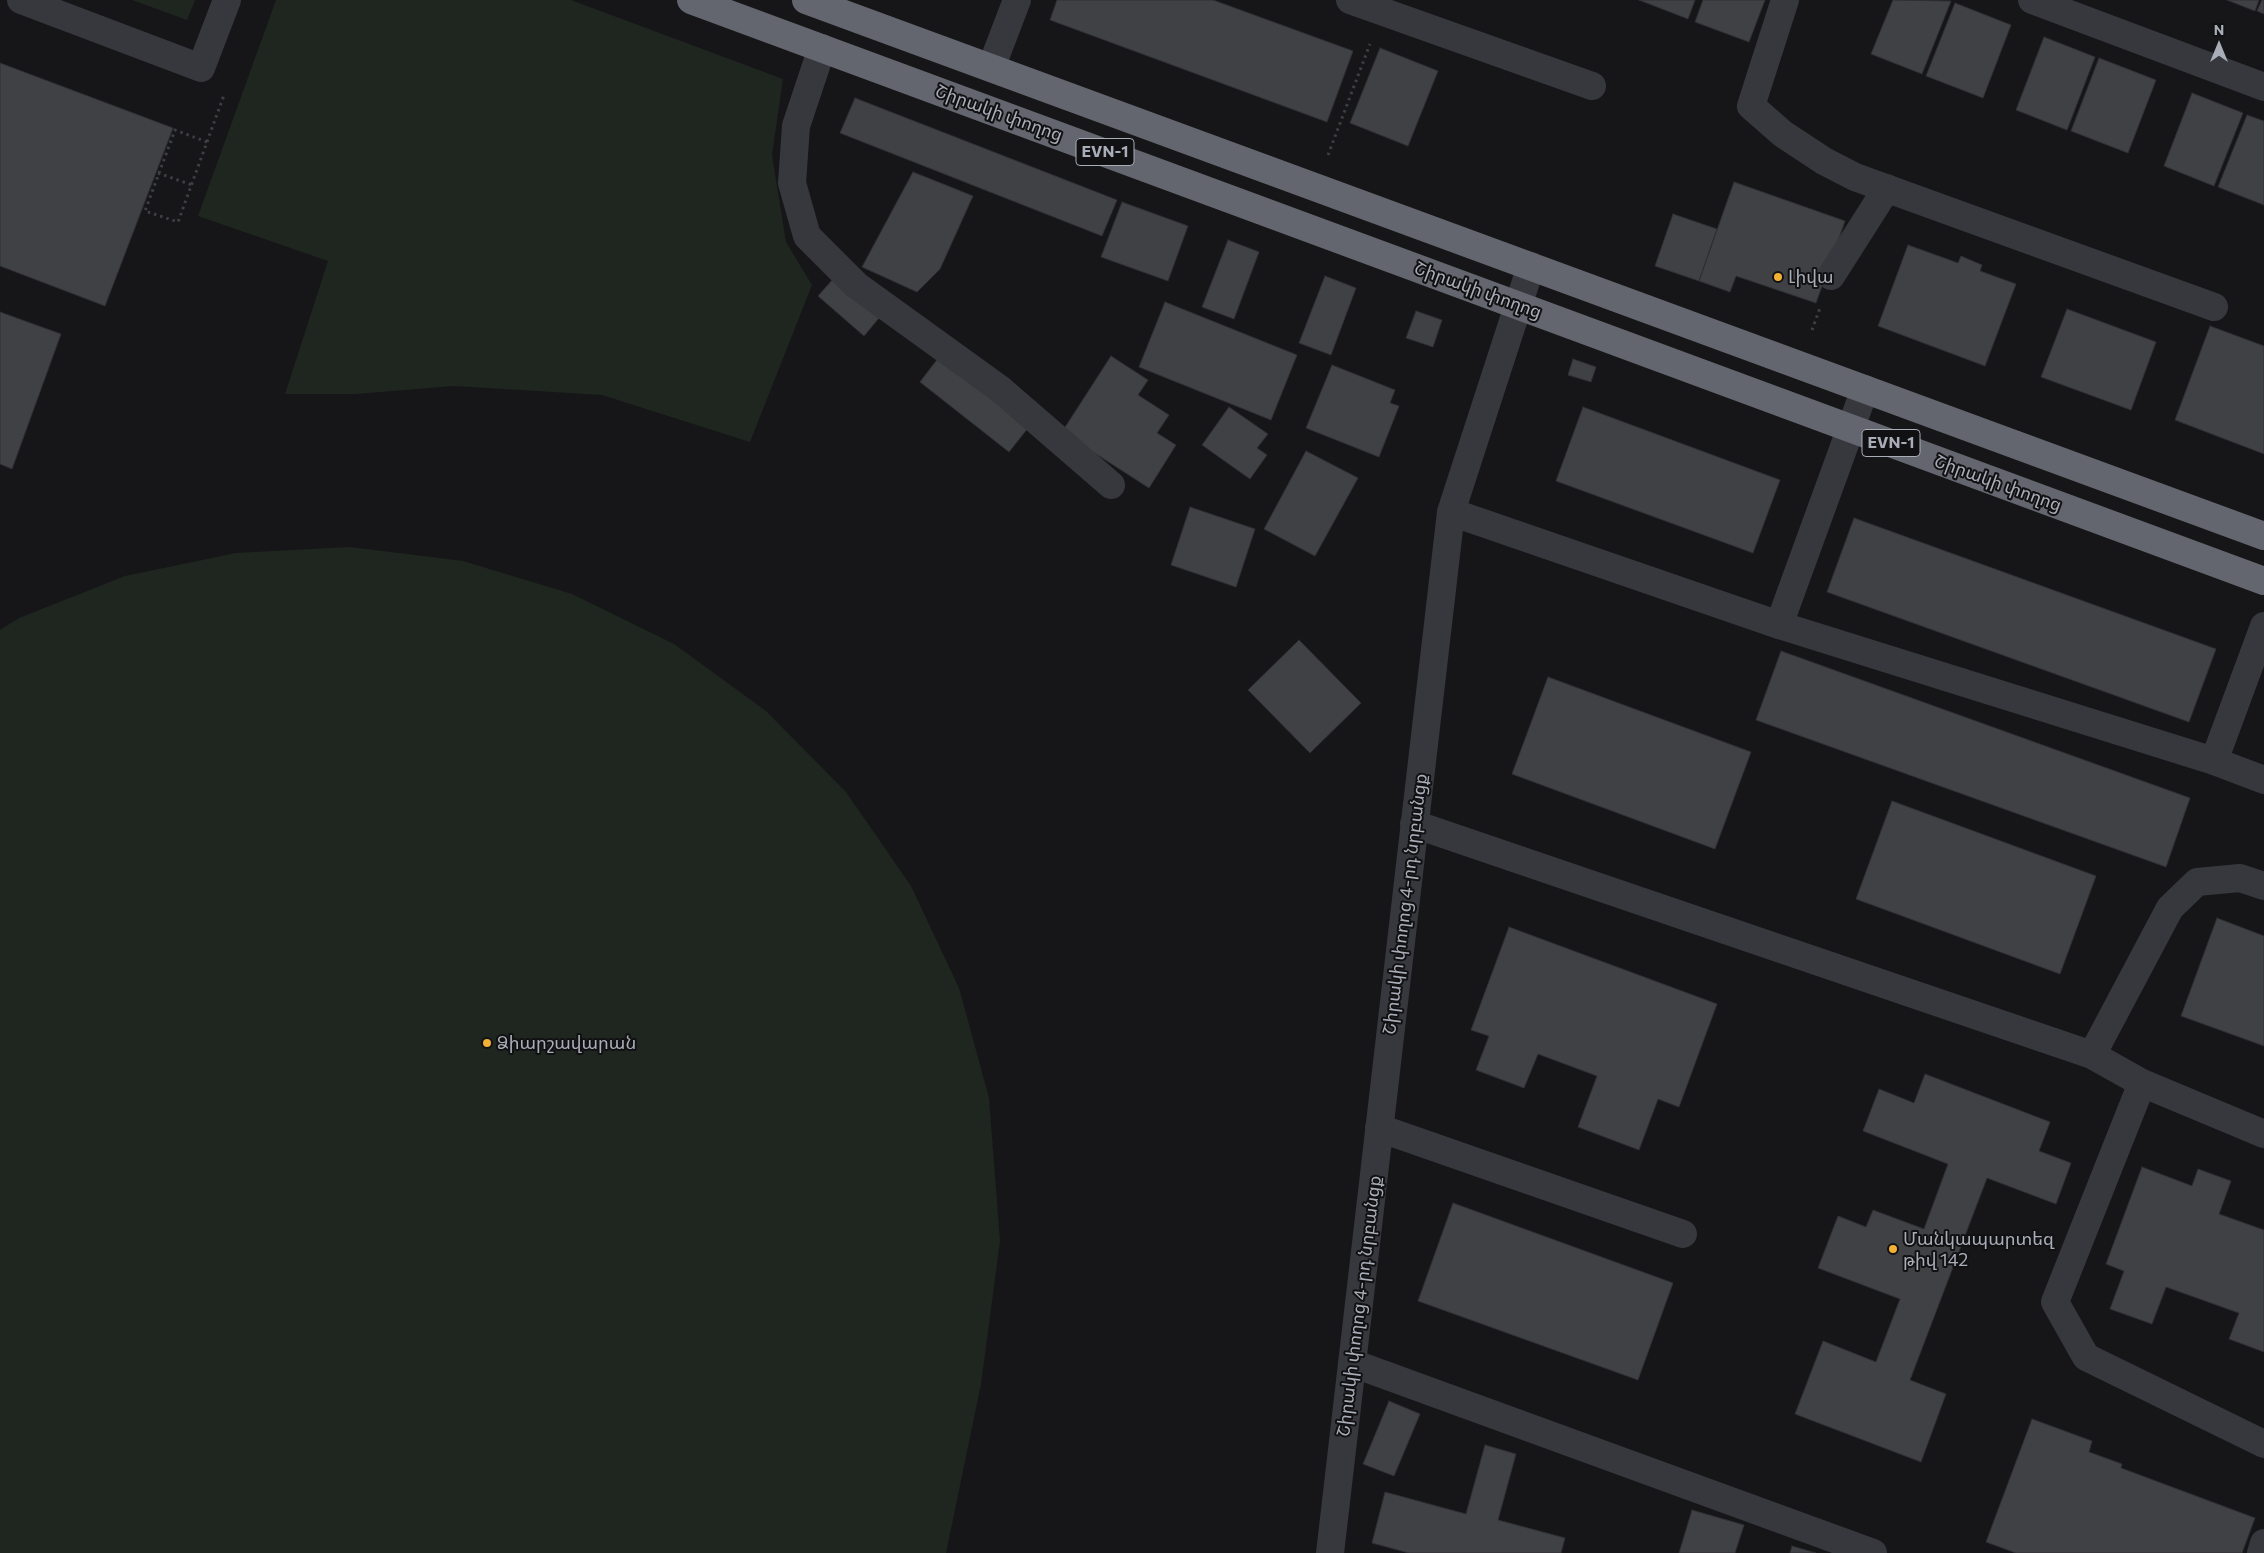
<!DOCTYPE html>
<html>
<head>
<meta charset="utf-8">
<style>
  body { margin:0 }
  #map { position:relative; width:2264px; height:1553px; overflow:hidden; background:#161618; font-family:Commissioner,sans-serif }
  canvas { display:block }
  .north { position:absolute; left:2194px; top:20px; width:50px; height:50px; -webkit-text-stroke:4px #111113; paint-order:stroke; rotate:0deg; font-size:14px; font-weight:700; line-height:20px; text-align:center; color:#a8adb8 }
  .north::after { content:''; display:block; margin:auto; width:18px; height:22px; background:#a8adb8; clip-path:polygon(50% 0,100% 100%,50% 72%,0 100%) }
</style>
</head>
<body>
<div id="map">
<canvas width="2264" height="1553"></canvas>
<div class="north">N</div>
</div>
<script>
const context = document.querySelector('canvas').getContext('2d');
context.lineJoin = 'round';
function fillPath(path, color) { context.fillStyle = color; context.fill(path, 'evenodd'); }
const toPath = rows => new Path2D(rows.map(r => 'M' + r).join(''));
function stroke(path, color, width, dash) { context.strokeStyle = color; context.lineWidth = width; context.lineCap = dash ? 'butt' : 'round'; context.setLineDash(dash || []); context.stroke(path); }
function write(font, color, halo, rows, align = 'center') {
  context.font = font + ' Commissioner,"Noto Sans Armenian",sans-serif'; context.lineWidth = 4; context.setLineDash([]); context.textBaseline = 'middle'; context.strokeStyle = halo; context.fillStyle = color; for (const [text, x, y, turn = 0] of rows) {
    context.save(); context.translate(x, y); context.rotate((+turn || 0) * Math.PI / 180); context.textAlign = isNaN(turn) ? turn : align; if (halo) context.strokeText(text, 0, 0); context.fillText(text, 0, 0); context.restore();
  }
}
const green = toPath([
  [132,0,195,0,187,20],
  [276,0,571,0,783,79,772,155,786,242,812,285,750,442,602,395,454,386,356,394,285,394,328,261,198,216],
  [350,547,463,561,572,594,674,644,766,711,846,792,911,886,959,988,989,1098,1000,1241,981,1384,946,1553,0,1553,0,630,19,618,125,576,236,553]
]);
const building = toPath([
  [1057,0,1213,0,1353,51,1327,122,1050,20,1057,0],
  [1639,0,1695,0,1688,19,1639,0],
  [1703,0,1765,0,1749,42,1695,22,1703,0],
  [1893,0,1951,1,1922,74,1871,54,1893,0],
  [2227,0,2259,0,2255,11,2227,0],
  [2262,0,2264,0,2264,14,2257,11,2262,0],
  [1955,3,2011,25,1983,98,1926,76,1955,3],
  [2044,37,2095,57,2067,130,2016,110,2044,37],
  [1380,48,1438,71,1408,146,1350,123,1380,48],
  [2099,58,2156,80,2128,153,2071,131,2099,58],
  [0,63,173,128,105,306,0,266,0,63],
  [2192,93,2243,113,2214,186,2164,166,2192,93],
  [855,98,1117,200,1102,236,840,133,855,98],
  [2247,115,2264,121,2264,205,2218,187,2247,115],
  [913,172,973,196,940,269,917,292,862,267,913,172],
  [1734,182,1845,221,1816,303,1736,276,1730,292,1699,281,1734,182],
  [1122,202,1188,226,1168,281,1101,257,1122,202],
  [1673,214,1717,229,1699,281,1655,266,1673,214],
  [1228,240,1259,252,1234,319,1202,307,1228,240],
  [1908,245,1958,263,1961,256,1982,265,1980,271,2016,284,1985,366,1878,326,1908,245],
  [1325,276,1356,288,1331,355,1299,343,1325,276],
  [834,278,879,318,864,336,818,296,834,278],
  [1165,302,1297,355,1271,420,1139,367,1165,302],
  [2067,309,2156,342,2131,410,2041,377,2067,309],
  [1416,311,1442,320,1433,347,1406,338,1416,311],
  [0,312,61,334,12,469,0,464,0,312],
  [2210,326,2264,346,2264,454,2175,420,2210,326],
  [1111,356,1148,380,1138,395,1169,415,1157,433,1176,445,1149,488,1062,432,1111,356],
  [939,357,1028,428,1009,452,920,382,939,357],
  [1573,359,1596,367,1591,382,1568,375,1573,359],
  [1332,365,1395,390,1390,403,1399,406,1379,457,1306,428,1332,365],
  [1229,407,1268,434,1257,448,1267,455,1250,479,1202,445,1229,407],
  [1583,407,1780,480,1753,553,1556,481,1583,407],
  [1306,451,1358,478,1315,556,1264,529,1306,451],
  [1190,507,1255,529,1236,587,1171,565,1190,507],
  [1854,518,2216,649,2189,722,1827,592,1854,518],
  [1299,640,1361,703,1310,753,1248,690,1299,640],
  [1781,651,2190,798,2166,867,1756,720,1781,651],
  [1548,677,1751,752,1715,849,1512,774,1548,677],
  [1892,801,2096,876,2060,974,1856,899,1892,801],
  [2217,918,2264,936,2264,1046,2181,1016,2217,918],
  [1509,927,1717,1004,1679,1107,1658,1099,1639,1150,1578,1127,1597,1076,1538,1054,1524,1088,1476,1070,1489,1036,1471,1030,1509,927],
  [1925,1074,2050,1122,2039,1151,2071,1163,2056,1204,1987,1178,1910,1380,1946,1394,1921,1462,1795,1414,1823,1341,1876,1362,1900,1299,1818,1268,1838,1216,1866,1227,1873,1210,1924,1229,1948,1164,1863,1131,1879,1089,1914,1103,1925,1074],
  [2142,1167,2192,1186,2198,1169,2231,1181,2219,1214,2264,1230,2264,1352,2229,1339,2239,1313,2166,1287,2152,1324,2110,1309,2124,1271,2106,1264,2142,1167],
  [1453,1203,1673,1283,1638,1380,1418,1301,1453,1203],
  [1389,1401,1420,1414,1394,1476,1363,1464,1389,1401],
  [2032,1419,2092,1441,2089,1452,2122,1464,2121,1468,2255,1518,2242,1553,2016,1553,1986,1542,2032,1419],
  [1485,1445,1516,1454,1498,1520,1565,1538,1561,1553,1409,1553,1372,1543,1385,1492,1466,1514,1485,1445],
  [1692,1510,1744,1525,1735,1553,1679,1553,1692,1510],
  [1792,1546,1816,1553,1790,1553,1792,1546]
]);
const path = toPath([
  [207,142,175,130,145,211,178,222,207,142,224,95],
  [1328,155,1370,44],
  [158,173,192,185],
  [1812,330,1820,308]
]);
const minor = toPath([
  [21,0,201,68,227,0],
  [1350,0,1592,86],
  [1785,0,1751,106,1783,134,1824,161,1855,177,2214,307],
  [2032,0,2264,87],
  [822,48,796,126,792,183,807,236,856,285,1000,389,1111,485],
  [991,68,1017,0],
  [1831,276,1887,188],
  [1451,512,1779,625,2214,761,2264,780],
  [1779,625,1865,389],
  [2214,761,2264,626],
  [1414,824,2092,1055,2142,1083,2264,1134],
  [2092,1055,2170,908,2197,882,2240,878,2264,886],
  [2142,1083,2055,1302,2086,1357,2264,1444],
  [1379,1128,1683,1234],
  [1352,1363,1873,1553],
  [1330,1553,1451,512,1531,266],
  [2261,1553,2264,1543]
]);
const highway = toPath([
  [691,0,2264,581],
  [806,0,2264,536]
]);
const markers = [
  [1778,277,5,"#f2b134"],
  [487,1043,5,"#f2b134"],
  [1893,1249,5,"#f2b134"]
];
const shields = [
  [1105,152,58],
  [1891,443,58]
];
const shieldNames = [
  ["EVN-1",1105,152],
  ["EVN-1",1891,443]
];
const streetNames = [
  ["Շիրակի փողոց",999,113,20],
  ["Շիրակի փողոց",1478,290,20],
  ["Շիրակի փողոց",1998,483,20],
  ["Շիրակի փողոց 4-րդ նրբանցք",1405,904,-83],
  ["Շիրակի փողոց 4-րդ նրբանցք",1359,1306,-83]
];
const poiNames = [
  ["Լիվա",1788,277],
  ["Ձիարշավարան",497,1043],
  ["Մանկապարտեզ",1903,1239],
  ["թիվ 142",1903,1260]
];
fillPath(green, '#1e261f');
fillPath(building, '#404145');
stroke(building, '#303034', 1);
stroke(path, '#3d3f44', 3, [2.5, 4]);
stroke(minor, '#37383d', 28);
stroke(highway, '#63666e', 28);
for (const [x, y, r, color] of markers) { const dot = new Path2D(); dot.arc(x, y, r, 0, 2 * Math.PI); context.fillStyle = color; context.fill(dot); stroke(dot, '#111113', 2); }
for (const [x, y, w] of shields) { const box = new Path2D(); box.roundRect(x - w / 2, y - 13.5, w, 27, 4); context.fillStyle = '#111113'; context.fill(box); stroke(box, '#a8adb8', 1); }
write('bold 16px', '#a8adb8', null, shieldNames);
write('18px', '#a8adb8', '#111113', streetNames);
write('18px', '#a8adb8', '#111113', poiNames, 'left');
</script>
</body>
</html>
